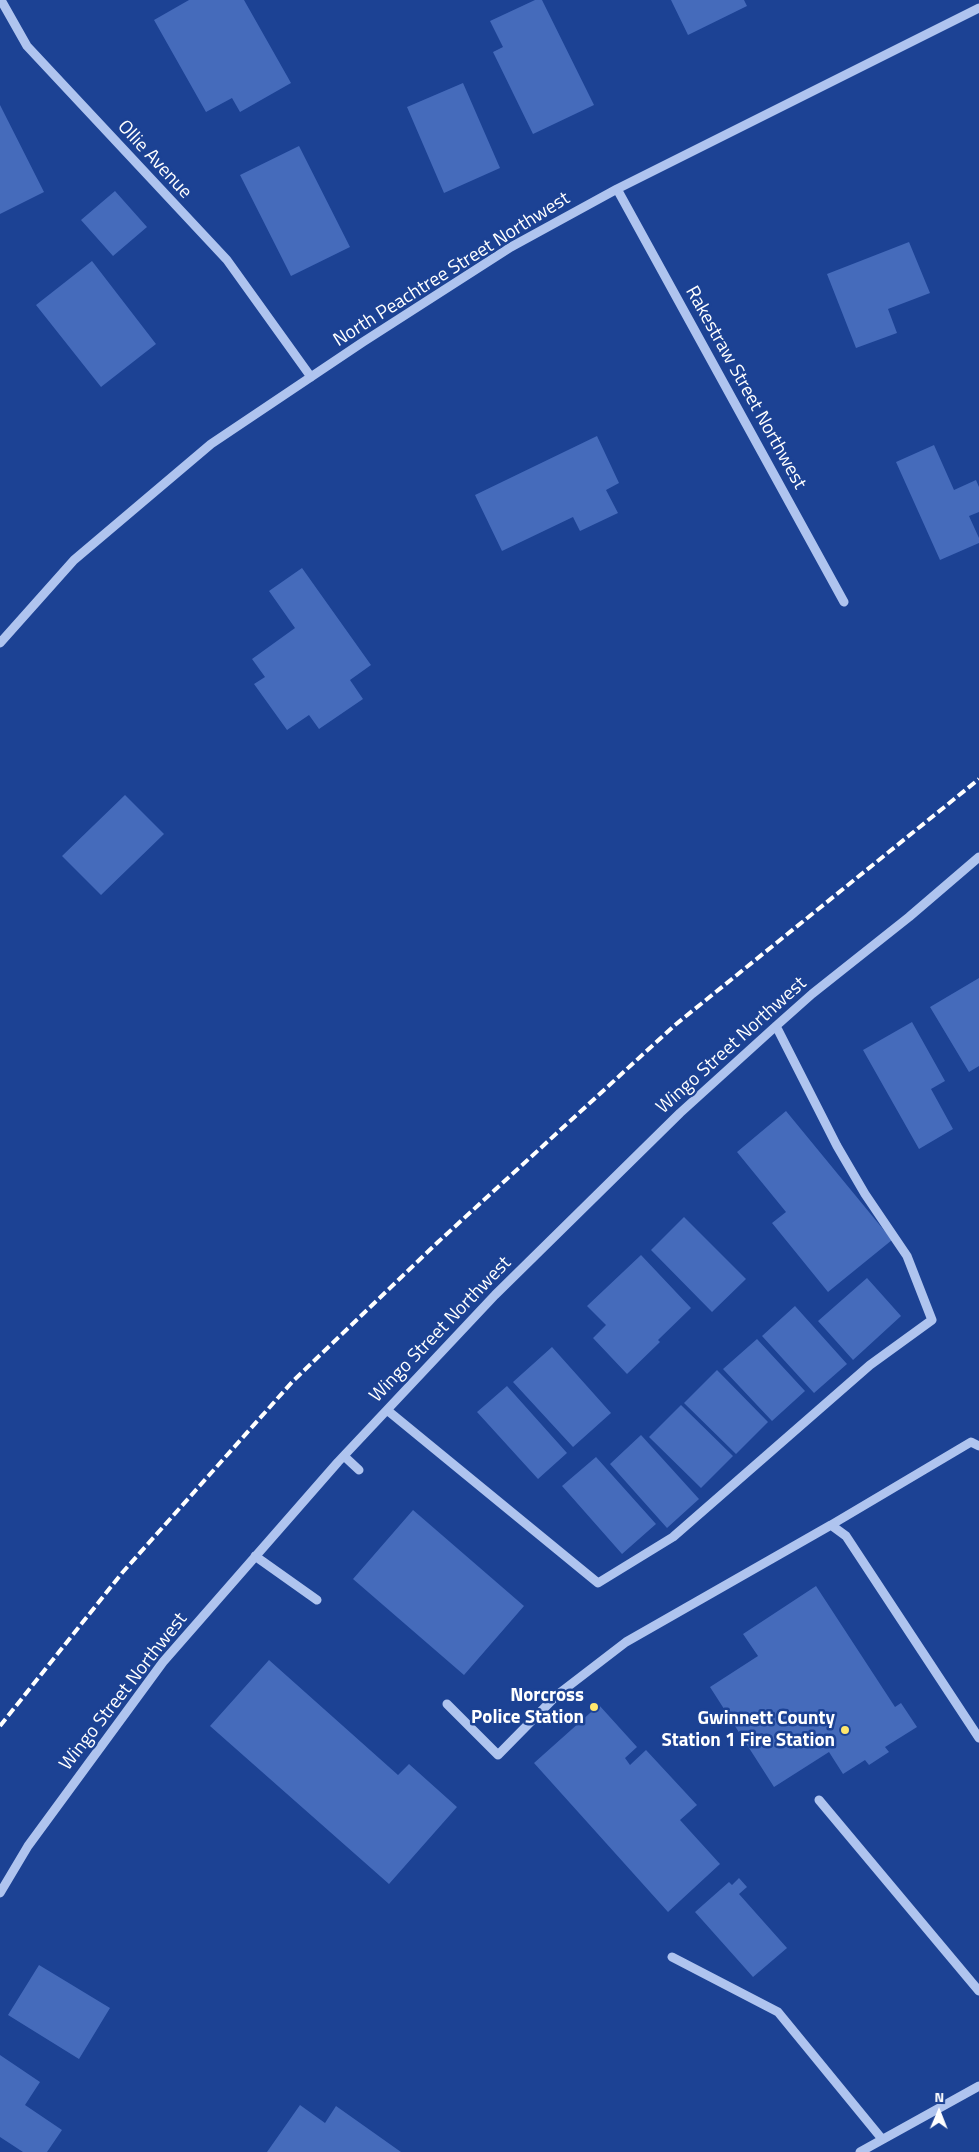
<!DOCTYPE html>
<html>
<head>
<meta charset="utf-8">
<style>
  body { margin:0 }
  #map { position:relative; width:979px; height:2152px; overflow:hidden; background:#1c4294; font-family:"Titillium Web",sans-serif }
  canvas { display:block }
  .north { position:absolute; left:914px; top:2087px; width:50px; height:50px; -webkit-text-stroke:4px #1c4294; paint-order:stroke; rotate:1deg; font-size:14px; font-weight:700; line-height:20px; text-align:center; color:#fff }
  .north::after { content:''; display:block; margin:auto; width:18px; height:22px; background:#fff; clip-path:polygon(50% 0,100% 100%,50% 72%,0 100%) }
</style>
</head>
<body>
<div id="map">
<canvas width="979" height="2152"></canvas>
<div class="north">N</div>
</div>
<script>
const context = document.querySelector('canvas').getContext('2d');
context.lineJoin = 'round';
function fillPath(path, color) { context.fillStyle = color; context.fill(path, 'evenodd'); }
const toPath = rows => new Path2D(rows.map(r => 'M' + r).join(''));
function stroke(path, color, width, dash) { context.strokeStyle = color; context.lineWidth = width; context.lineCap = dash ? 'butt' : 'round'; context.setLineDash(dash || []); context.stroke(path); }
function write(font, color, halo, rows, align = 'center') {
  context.font = font + ' "Titillium Web",sans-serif'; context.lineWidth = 5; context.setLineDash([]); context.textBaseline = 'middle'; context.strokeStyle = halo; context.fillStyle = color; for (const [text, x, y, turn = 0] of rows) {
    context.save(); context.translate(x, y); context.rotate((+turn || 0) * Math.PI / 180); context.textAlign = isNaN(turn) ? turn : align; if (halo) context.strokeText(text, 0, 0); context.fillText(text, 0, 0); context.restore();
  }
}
const building = toPath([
  [189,0,244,0,291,83,240,112,232,98,206,112,154,20],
  [535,0,542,0,594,105,533,134,493,52,503,47,490,21],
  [671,0,744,0,747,6,688,35],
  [463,83,500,168,444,193,407,107],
  [0,105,44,192,0,214],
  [299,146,350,247,291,276,240,175],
  [115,191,147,227,113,256,81,220],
  [909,242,930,293,888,309,897,333,856,348,827,274],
  [92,261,156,344,101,387,36,305],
  [597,436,619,483,606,490,618,513,580,531,573,517,502,551,475,495],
  [934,445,954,490,976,480,979,487,979,512,969,516,979,538,979,543,940,560,896,462],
  [302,568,371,665,350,680,363,699,319,729,309,715,287,730,254,684,265,677,252,659,295,628,269,591],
  [125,795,164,834,101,895,62,856],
  [979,978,979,1066,969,1072,930,1007],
  [912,1022,945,1081,931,1089,953,1129,919,1149,863,1050],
  [786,1111,892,1240,828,1292,772,1223,786,1212,737,1152],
  [684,1217,746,1279,712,1312,651,1250],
  [641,1255,691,1308,658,1340,660,1342,627,1374,593,1338,606,1325,587,1306],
  [867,1278,901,1316,853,1360,818,1321],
  [795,1306,847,1364,814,1393,762,1336],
  [757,1339,805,1391,772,1421,723,1369],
  [552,1347,611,1413,573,1447,513,1382],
  [717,1370,768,1422,736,1454,684,1403],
  [507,1386,567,1453,538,1479,477,1412],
  [681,1405,733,1456,701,1488,649,1437],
  [641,1435,699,1499,667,1528,610,1464],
  [596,1457,656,1524,622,1554,562,1486],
  [413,1510,524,1606,464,1675,353,1579],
  [816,1586,895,1707,901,1703,917,1727,885,1747,889,1752,869,1765,865,1760,843,1774,829,1752,774,1787,710,1687,758,1656,743,1634],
  [269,1660,398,1775,409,1764,457,1807,389,1884,210,1726],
  [599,1705,637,1747,625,1758,630,1765,646,1750,697,1805,680,1820,720,1864,668,1912,534,1763],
  [739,1878,747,1887,739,1894,787,1948,753,1977,695,1912,729,1882,732,1885],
  [39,1965,110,2008,79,2059,8,2015],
  [0,2055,40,2082,25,2105,62,2130,47,2152,23,2152,0,2137],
  [300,2105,325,2123,336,2106,401,2152,267,2152]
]);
const minor = toPath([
  [1,0,27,46,227,260,311,377],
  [617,189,844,602],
  [0,643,74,560,211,444,363,342,511,247,617,189,979,8],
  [387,1410,598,1583,673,1537,870,1365,932,1320,907,1256,865,1194,837,1146,776,1026],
  [344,1456,359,1470],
  [831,1525,971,1442,979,1446],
  [255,1556,317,1600],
  [447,1704,498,1755,557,1695,626,1642,831,1525,846,1536,979,1738],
  [819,1800,979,1991],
  [0,1893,28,1846,163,1662,338,1462,495,1295,680,1113,776,1026,812,994,909,917,979,857],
  [672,1957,778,2012,882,2139],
  [860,2152,979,2086]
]);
const rail = toPath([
  [0,1726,122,1573,293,1381,438,1242,675,1025,979,779]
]);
const markers = [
  [594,1707,5,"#ffe76d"],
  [845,1730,5,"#ffe76d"]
];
const streetNames = [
  ["Ollie Avenue",154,160,47],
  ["North Peachtree Street Northwest",452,270,-32],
  ["Rakestraw Street Northwest",745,388,61],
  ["Wingo Street Northwest",732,1046,-42],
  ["Wingo Street Northwest",441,1330,-46],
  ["Wingo Street Northwest",124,1692,-52]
];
const poiNames = [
  ["Norcross",584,1696],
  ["Police Station",584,1718],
  ["Gwinnett County",835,1719],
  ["Station 1 Fire Station",835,1741]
];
fillPath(building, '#456bbb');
stroke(minor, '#afc4ef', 9);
stroke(rail, '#fff', 4, [9, 4]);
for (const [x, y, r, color] of markers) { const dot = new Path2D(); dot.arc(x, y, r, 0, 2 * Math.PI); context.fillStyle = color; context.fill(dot); stroke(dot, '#1c4294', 2); }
write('19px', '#fff', '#1c4294', streetNames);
write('bold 19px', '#fff', '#1c4294', poiNames, 'right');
</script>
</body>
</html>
